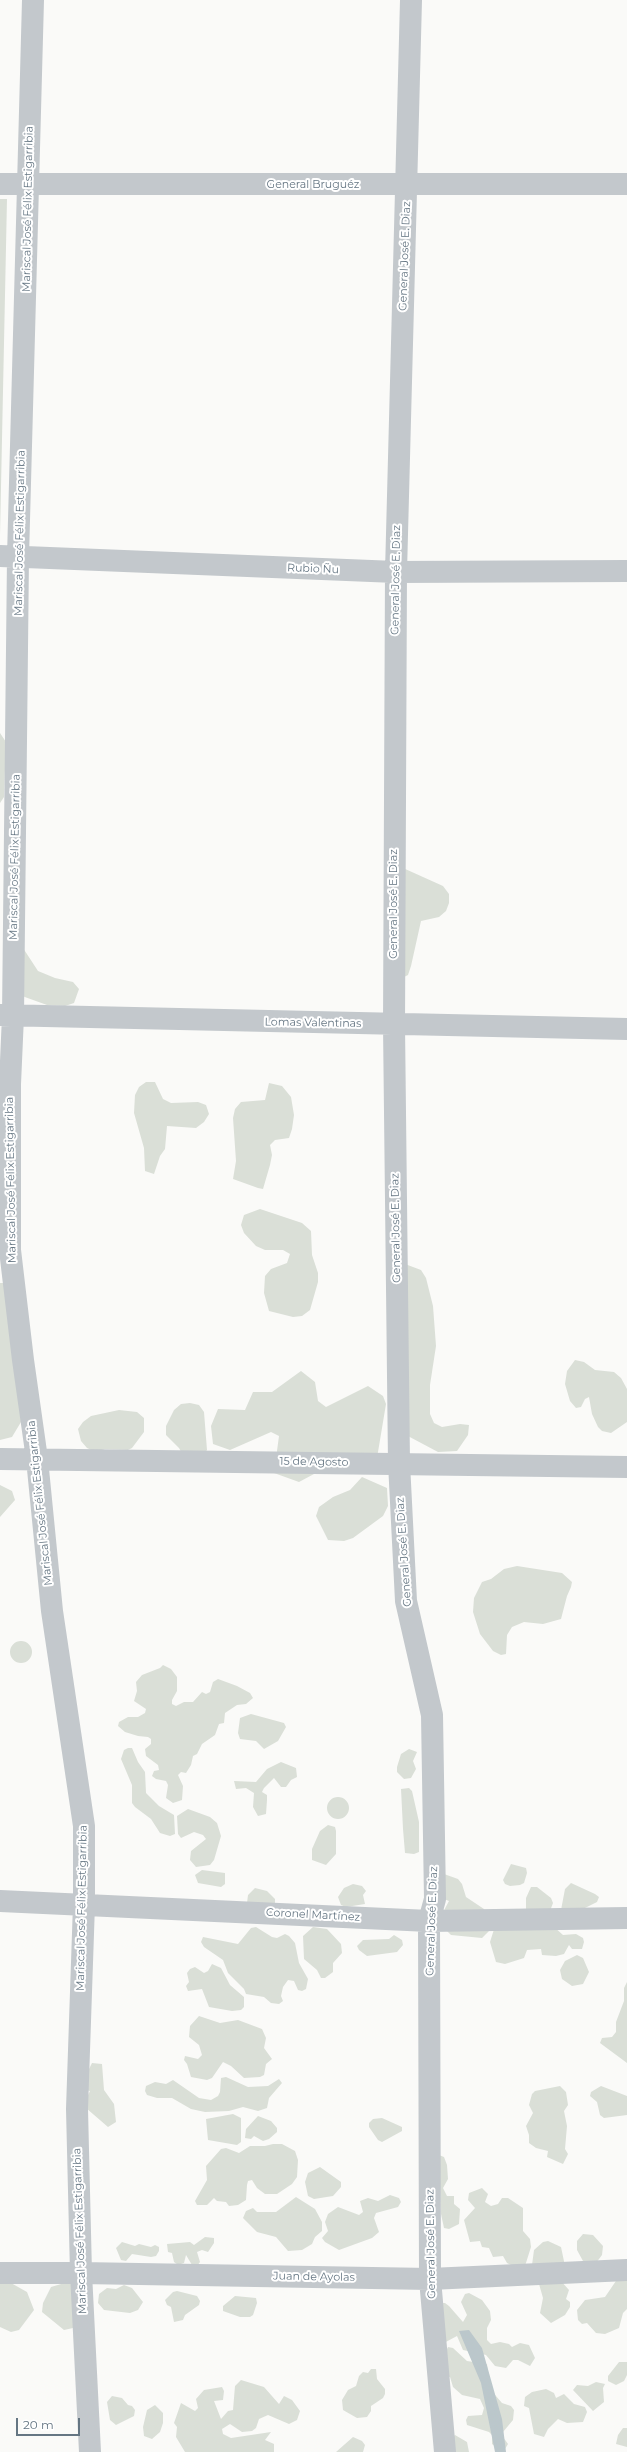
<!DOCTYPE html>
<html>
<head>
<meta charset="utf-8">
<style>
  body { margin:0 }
  #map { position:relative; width:627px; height:2452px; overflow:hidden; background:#fafaf8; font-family:Montserrat,sans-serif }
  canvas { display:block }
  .scale { position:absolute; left:16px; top:2418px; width:64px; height:18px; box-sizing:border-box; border:2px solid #657683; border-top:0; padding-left:5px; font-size:12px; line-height:14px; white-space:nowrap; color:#657683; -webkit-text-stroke:3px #fff; paint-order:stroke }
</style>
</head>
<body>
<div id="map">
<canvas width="627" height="2452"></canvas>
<div class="scale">20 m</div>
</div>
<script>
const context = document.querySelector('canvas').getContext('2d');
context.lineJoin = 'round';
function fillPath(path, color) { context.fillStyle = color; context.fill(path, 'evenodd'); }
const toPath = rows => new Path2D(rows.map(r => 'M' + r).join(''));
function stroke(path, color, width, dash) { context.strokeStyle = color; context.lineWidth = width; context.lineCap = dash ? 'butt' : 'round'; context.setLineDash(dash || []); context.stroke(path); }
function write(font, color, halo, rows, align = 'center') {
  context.font = font + ' Montserrat,sans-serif'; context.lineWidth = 4; context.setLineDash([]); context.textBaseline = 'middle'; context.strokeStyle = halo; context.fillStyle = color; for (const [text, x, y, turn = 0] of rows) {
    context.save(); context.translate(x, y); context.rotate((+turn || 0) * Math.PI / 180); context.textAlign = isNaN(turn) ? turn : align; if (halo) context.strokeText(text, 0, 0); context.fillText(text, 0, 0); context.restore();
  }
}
const green = toPath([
  [0,199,7,199,0,535],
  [0,733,6,742,4,797,0,803],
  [403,868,443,886,449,894,449,903,446,911,439,917,421,921,411,966,408,975,400,979],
  [23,948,38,971,55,978,73,982,79,989,74,1003,65,1006,47,1005,22,996],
  [146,1082,155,1082,163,1099,171,1103,198,1102,206,1105,209,1114,204,1122,196,1128,167,1126,165,1149,160,1156,154,1174,145,1171,144,1148,134,1113,135,1095,139,1087],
  [269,1083,282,1086,291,1097,294,1115,292,1129,289,1138,275,1140,270,1145,272,1155,270,1165,263,1189,258,1188,233,1179,236,1161,233,1118,235,1109,241,1102,265,1100],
  [260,1209,302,1223,311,1231,312,1255,318,1273,318,1282,310,1310,302,1316,293,1317,269,1311,264,1293,265,1276,271,1269,287,1263,290,1254,283,1250,265,1250,256,1246,244,1233,241,1225,244,1215],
  [405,1264,421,1270,426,1278,433,1306,436,1346,430,1385,430,1414,434,1423,442,1427,460,1424,469,1425,468,1435,457,1451,438,1452,406,1435],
  [0,1283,4,1283,23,1377,21,1422,12,1437,0,1440],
  [575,1360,584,1362,595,1370,614,1372,621,1378,627,1389,627,1422,611,1433,602,1431,598,1427,592,1414,589,1397,585,1399,581,1407,576,1408,570,1401,565,1384,567,1371],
  [301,1371,315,1382,318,1401,326,1407,368,1386,383,1396,386,1404,377,1458,314,1474,299,1482,274,1473,279,1436,271,1432,230,1450,213,1444,211,1426,218,1409,245,1410,253,1392,272,1392],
  [190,1403,199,1405,204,1412,207,1450,202,1457,185,1459,179,1448,166,1435,166,1426,174,1410,181,1404],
  [119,1410,137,1412,144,1418,144,1432,132,1448,128,1450,105,1449,96,1452,87,1448,81,1441,78,1429,83,1422,91,1416],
  [362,1477,387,1488,388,1506,383,1516,353,1538,344,1541,328,1540,316,1516,319,1507,333,1497,350,1490],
  [0,1485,12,1491,15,1500,0,1517],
  [517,1566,562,1573,572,1582,571,1587,567,1596,561,1619,543,1624,524,1622,512,1627,507,1635,506,1654,501,1655,493,1651,480,1634,473,1612,474,1598,482,1582,491,1579,504,1569],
  '10 1652a11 11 0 1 1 22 0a11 11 0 1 1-22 0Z',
  [163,1665,171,1669,177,1677,177,1691,172,1700,172,1704,176,1706,184,1702,193,1702,202,1692,206,1694,210,1692,213,1682,218,1679,237,1686,250,1693,253,1698,246,1704,237,1705,225,1713,224,1723,219,1724,215,1735,202,1744,197,1754,193,1756,191,1765,186,1773,181,1772,178,1775,183,1786,182,1800,173,1803,166,1798,168,1785,166,1781,156,1779,152,1776,154,1771,159,1770,158,1765,146,1756,145,1749,151,1744,151,1739,148,1737,138,1736,125,1732,118,1726,119,1722,128,1717,138,1717,145,1713,146,1709,134,1701,137,1691,136,1682,142,1675,160,1668],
  [251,1714,284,1723,286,1727,278,1741,264,1749,256,1741,240,1739,238,1733,240,1718],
  [128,1748,132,1748,138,1762,145,1772,146,1793,159,1806,174,1815,175,1834,170,1836,160,1833,151,1819,135,1807,132,1803,132,1785,121,1759,124,1750],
  [409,1749,417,1752,413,1761,416,1769,411,1778,404,1779,397,1772,397,1767,401,1754],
  [281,1762,296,1768,297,1777,291,1780,286,1787,281,1787,274,1778,264,1788,262,1792,267,1795,267,1800,266,1814,258,1816,253,1807,254,1793,246,1788,236,1789,234,1781,256,1782,267,1769],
  [409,1788,412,1791,419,1822,419,1852,414,1854,405,1853,403,1829,401,1789],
  '327 1808a11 11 0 1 1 22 0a11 11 0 1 1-22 0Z',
  [188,1809,210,1817,217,1823,221,1836,214,1860,210,1865,196,1867,190,1860,191,1851,206,1839,203,1835,194,1832,181,1838,178,1834,177,1816],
  [328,1825,335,1827,336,1831,336,1854,326,1865,312,1860,312,1849,320,1831],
  [511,1864,526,1868,527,1873,524,1883,520,1885,510,1886,505,1884,503,1880],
  [202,1870,225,1873,225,1884,221,1887,198,1883,195,1875],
  [444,1874,458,1879,462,1884,466,1897,484,1909,491,1929,482,1938,451,1935,444,1928,442,1914,449,1901,444,1899],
  [571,1883,595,1894,599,1897,597,1902,583,1909,561,1910,565,1889],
  [353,1884,362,1886,366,1891,363,1895,365,1904,346,1907,341,1905,338,1897,344,1888],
  [531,1887,537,1887,551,1898,553,1903,550,1911,526,1909,526,1898],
  [255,1888,267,1891,275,1899,275,1904,247,1903,248,1895],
  [496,1923,553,1926,563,1935,576,1934,583,1938,584,1942,582,1949,572,1949,569,1945,564,1954,556,1956,542,1955,541,1949,527,1950,524,1958,505,1964,496,1962,490,1942],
  [256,1927,272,1937,277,1938,285,1934,289,1936,295,1943,299,1963,308,1979,306,1989,302,1991,298,1990,294,1981,288,1980,283,1987,281,1996,283,2001,279,2004,271,2003,264,1997,246,1994,244,1989,228,1973,223,1960,204,1947,201,1942,203,1937,238,1944,251,1928],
  [313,1927,327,1929,341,1944,342,1953,333,1963,333,1972,325,1978,321,1978,317,1970,304,1959,303,1936],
  [394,1935,402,1940,403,1945,397,1952,367,1956,359,1950,357,1946,363,1940,389,1939],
  [577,1955,583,1958,589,1972,583,1984,572,1986,562,1979,560,1970,565,1961],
  [212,1964,221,1968,230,1985,244,1997,244,2007,241,2010,232,2011,209,2007,202,1989,188,1991,186,1986,189,1982,187,1973,190,1969,195,1967,204,1973,208,1971],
  [627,1982,627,2063,600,2043,602,2038,612,2037,616,2032,616,2022,624,2001,624,1988],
  [199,2016,220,2023,238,2020,262,2029,266,2038,264,2048,272,2059,266,2064,264,2075,260,2077,244,2078,231,2066,223,2062,212,2078,207,2080,191,2077,187,2064,184,2060,185,2056,198,2059,202,2055,199,2045,189,2037,190,2026],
  [92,2063,102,2064,104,2090,114,2104,116,2122,108,2127,86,2108,86,2099,90,2091,85,2090,88,2071],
  [226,2077,248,2087,268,2086,279,2079,282,2083,269,2098,267,2108,258,2111,243,2107,229,2111,205,2112,191,2109,172,2098,157,2098,147,2095,145,2091,146,2086,155,2082,166,2084,173,2080,199,2098,211,2100,218,2096,220,2092,221,2078],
  [560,2086,566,2092,568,2105,564,2111,567,2126,565,2149,568,2154,563,2164,547,2157,548,2151,536,2148,529,2143,529,2135,526,2126,533,2113,529,2105,532,2094,535,2091],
  [601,2086,627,2096,627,2115,604,2118,600,2115,597,2102,590,2096,591,2092],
  [233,2114,241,2118,241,2142,237,2145,208,2140,206,2119],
  [258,2116,271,2121,277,2128,277,2132,269,2139,263,2141,254,2136,251,2139,245,2138,246,2129],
  [382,2118,402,2127,402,2131,382,2142,378,2140,369,2127,369,2123,373,2119],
  [273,2144,282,2144,295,2151,298,2160,297,2177,292,2184,277,2194,265,2194,257,2188,252,2180,248,2181,247,2185,246,2200,238,2205,229,2206,226,2202,217,2201,214,2198,207,2205,197,2205,195,2201,207,2180,206,2166,221,2149,226,2148,239,2153,250,2146,265,2146],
  [439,2155,444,2157,447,2165,448,2179,443,2188,447,2196,454,2196,454,2204,460,2209,459,2224,449,2229,444,2228,441,2214],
  [320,2167,341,2182,341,2187,333,2196,314,2199,308,2196,305,2182,308,2173],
  [482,2188,488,2194,485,2202,491,2206,498,2204,502,2198,508,2198,523,2208,523,2231,530,2239,531,2247,525,2266,515,2267,507,2263,503,2256,493,2257,489,2248,482,2247,480,2241,470,2242,464,2220,475,2208,468,2200,469,2193],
  [390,2195,399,2198,401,2202,398,2207,376,2213,374,2218,379,2232,372,2238,339,2250,325,2242,322,2238,328,2231,325,2222,328,2214,338,2207,359,2215,363,2212,360,2201,368,2198,378,2201],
  [296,2197,315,2209,322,2222,322,2231,315,2237,312,2244,302,2250,288,2251,276,2237,257,2232,243,2218,246,2211,253,2208,257,2212,276,2212],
  [583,2234,593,2235,603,2246,602,2255,596,2263,583,2261,577,2250,577,2241],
  [205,2237,214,2238,214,2243,208,2252,202,2250,197,2252,200,2262,197,2266,192,2265,186,2255,184,2263,178,2265,174,2262,172,2253,168,2252,167,2244,190,2242,194,2245],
  [548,2241,561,2247,565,2266,532,2265,534,2250,543,2242],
  [122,2242,135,2246,139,2244,151,2247,155,2245,159,2247,159,2251,156,2256,151,2257,132,2254,126,2261,121,2260,116,2248],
  [618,2278,627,2278,627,2309,623,2313,619,2328,605,2334,596,2333,587,2323,582,2324,578,2320,577,2310,585,2300,605,2297],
  [561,2281,569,2290,566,2299,570,2302,570,2307,565,2315,551,2323,540,2313,543,2298,539,2284],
  [68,2282,76,2286,73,2328,64,2330,42,2312,43,2303,51,2287],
  [0,2283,11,2283,27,2292,34,2310,19,2330,11,2332,0,2327],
  [124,2285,132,2288,143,2302,138,2310,130,2313,104,2310,98,2303,99,2294,107,2288,116,2289],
  [177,2291,197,2296,200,2301,199,2305,185,2315,183,2320,174,2322,171,2307,167,2305,165,2300,173,2292],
  [469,2293,482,2300,490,2311,491,2320,487,2328,487,2340,491,2344,500,2342,509,2344,512,2347,520,2343,529,2345,535,2358,530,2366,518,2360,513,2360,506,2368,495,2366,486,2355,463,2350,457,2336,442,2344,439,2303,445,2303,449,2306,463,2322,467,2315,461,2302,465,2294],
  [235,2296,256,2298,257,2303,253,2315,250,2317,240,2317,223,2311,223,2306],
  [448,2347,453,2348,467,2361,487,2364,490,2389,502,2403,511,2406,514,2410,513,2420,503,2432,503,2437,508,2444,505,2449,496,2447,492,2444,492,2435,489,2432,467,2425,466,2420,468,2416,482,2415,484,2408,480,2399,462,2395,453,2387,450,2377,446,2377,446,2351],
  [619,2362,627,2362,627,2375,624,2381,616,2385,608,2381,608,2376],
  [371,2369,376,2369,377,2379,385,2389,385,2394,383,2398,371,2406,371,2411,367,2417,357,2418,343,2410,342,2400,348,2390,356,2386,359,2376,363,2372,368,2373],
  [241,2380,264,2387,279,2404,284,2396,292,2400,300,2411,297,2420,289,2424,268,2415,259,2419,256,2428,252,2431,242,2432,230,2424,222,2429,223,2434,231,2438,271,2432,265,2440,274,2444,274,2452,185,2452,176,2437,177,2427,174,2423,181,2403,195,2411,198,2408,196,2399,204,2390,222,2387,224,2391,223,2400,214,2401,221,2419,228,2411,233,2410,235,2386],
  [596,2382,605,2384,603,2388,604,2402,593,2411,573,2390,577,2385,588,2386],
  [546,2389,554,2393,556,2398,564,2394,574,2404,585,2407,587,2412,583,2422,567,2423,558,2419,548,2429,544,2437,534,2434,529,2408,524,2406,525,2397,532,2392],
  [112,2396,122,2398,128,2405,132,2406,135,2410,134,2416,116,2425,110,2420,107,2402],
  [155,2405,163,2413,163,2423,160,2432,152,2439,144,2436,143,2427,147,2410],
  [623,2428,627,2428,627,2447,616,2444,618,2435],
  [455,2435,467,2442,469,2452,450,2452,451,2438],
  [353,2437,362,2441,365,2445,363,2452,336,2452]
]);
const water = toPath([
  [469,2330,482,2348,502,2419,506,2452,495,2452,481,2383,459,2331]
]);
const minor = toPath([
  [33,0,18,557,13,1016,10,1084,10,1250,23,1360,37,1459,52,1611,84,1826,84,1904,77,2109,81,2273,90,2452],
  [411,0,396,572,394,1025,399,1463,406,1601,432,1715,435,1899,429,1921,430,2279,445,2452],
  [0,184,627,184],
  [0,556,396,572,627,571],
  [0,1015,627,1029],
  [0,1459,627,1467],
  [0,1901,429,1921,627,1918],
  [0,2273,81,2273,430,2279,627,2270]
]);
const streetNames = [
  ["General Bruguéz",313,185],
  ["Mariscal José Félix Estigarribia",28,209,-89],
  ["General José E. Diaz",405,256,-88],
  ["Mariscal José Félix Estigarribia",20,533,-89],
  ["Rubio Ñu",313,569,2],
  ["General José E. Diaz",396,580,-89],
  ["Mariscal José Félix Estigarribia",15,857,-89],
  ["General José E. Diaz",394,904,-90],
  ["Lomas Valentinas",313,1023,1],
  ["Mariscal José Félix Estigarribia",11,1180,-91],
  ["General José E. Diaz",396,1228,-91],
  ["15 de Agosto",314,1462,1],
  ["Mariscal José Félix Estigarribia",40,1503,-96],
  ["General José E. Diaz",404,1552,-94],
  ["Mariscal José Félix Estigarribia",82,1908,-89],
  ["Coronel Martínez",313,1915,3],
  ["General José E. Diaz",432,1921,-88],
  ["Mariscal José Félix Estigarribia",80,2231,-92],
  ["General José E. Diaz",431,2244,-91],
  ["Juan de Ayolas",314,2277,1]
];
fillPath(green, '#dadfd7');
fillPath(water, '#bbc7cb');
stroke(minor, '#c3c8cc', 22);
write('11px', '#657683', '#fff', streetNames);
</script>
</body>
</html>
